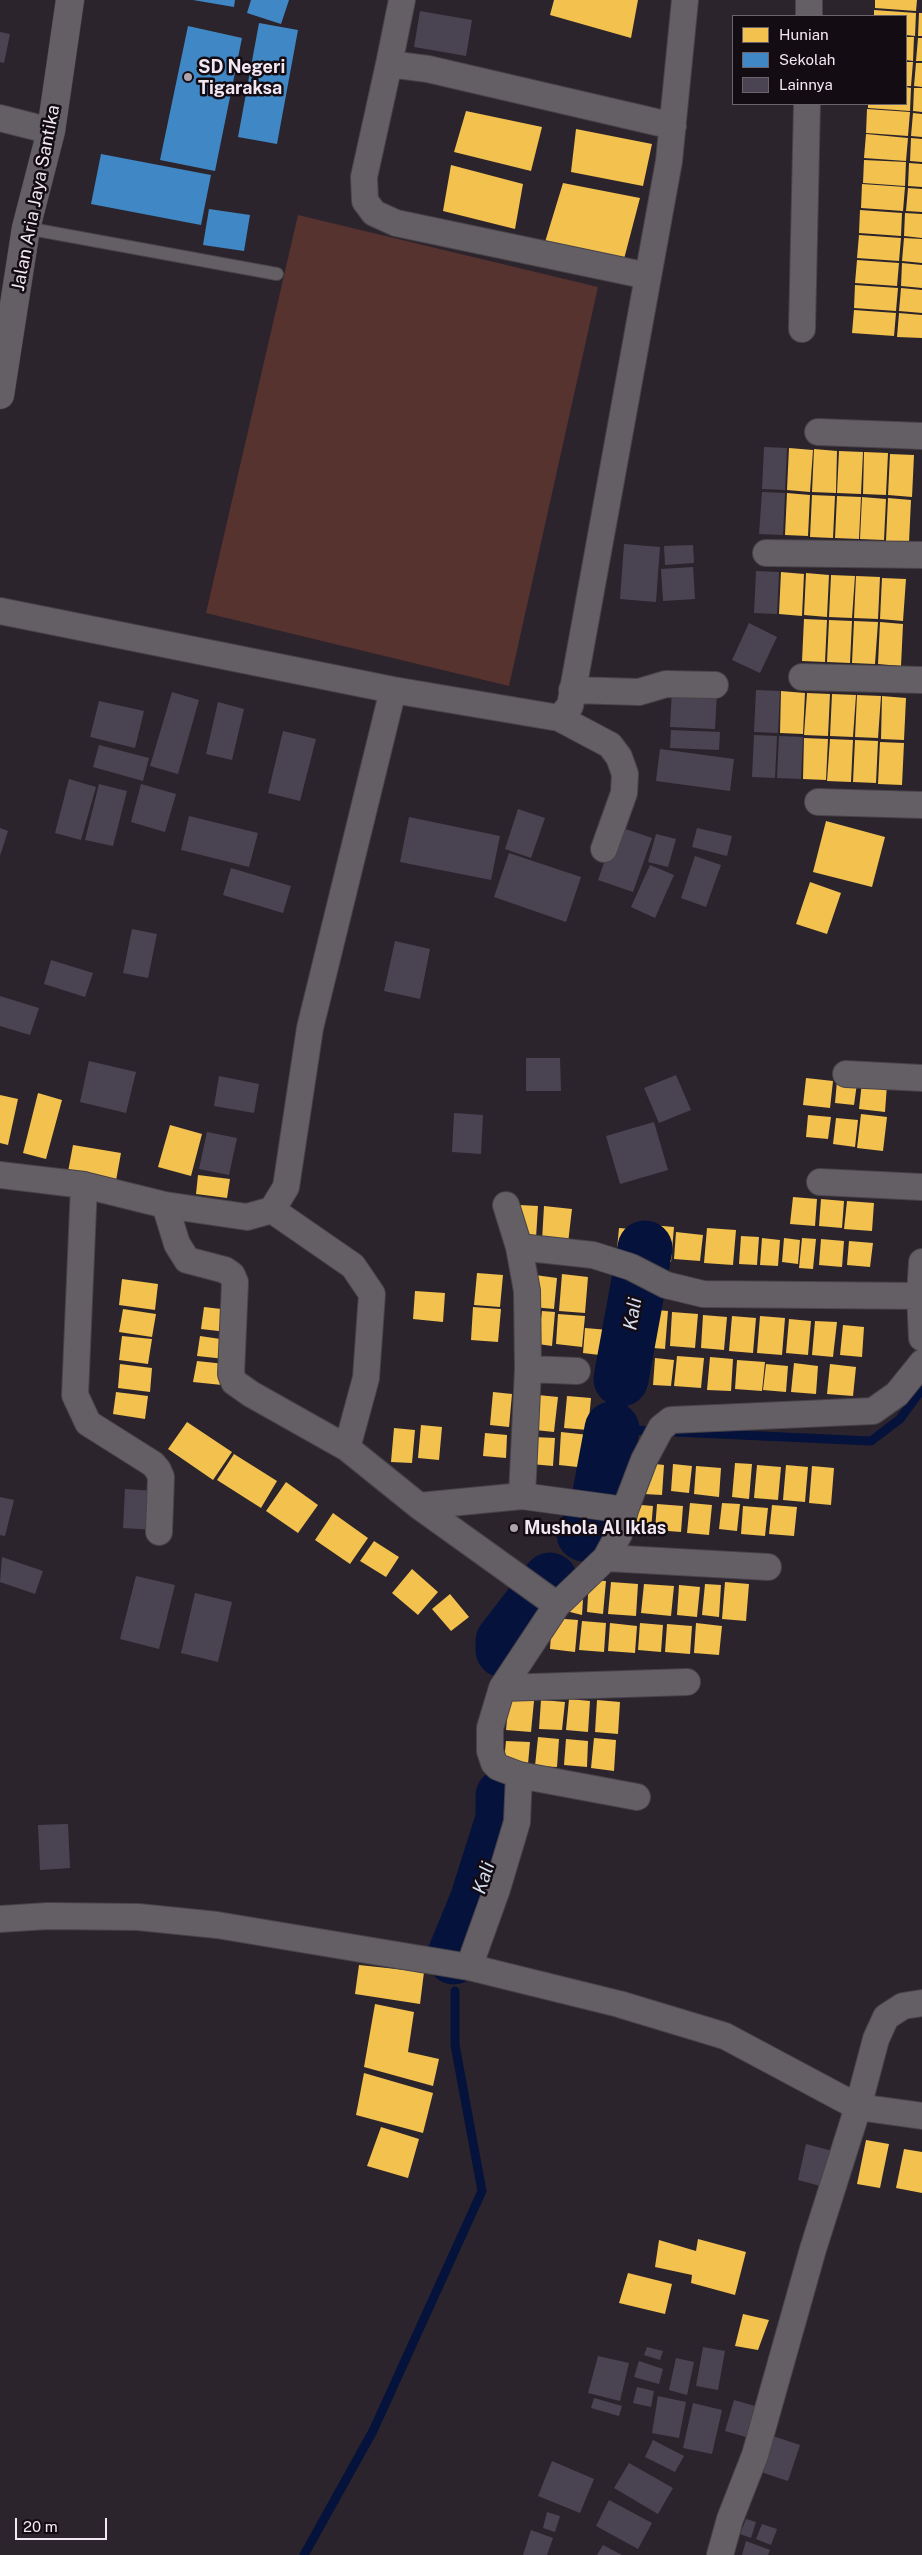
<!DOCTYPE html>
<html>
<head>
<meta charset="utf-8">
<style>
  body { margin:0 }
  #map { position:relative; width:922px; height:2555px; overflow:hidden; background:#2c242c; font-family:"Public Sans",sans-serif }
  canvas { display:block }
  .legend { position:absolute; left:732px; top:15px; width:175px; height:90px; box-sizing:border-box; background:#130c13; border:1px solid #6c646d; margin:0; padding:6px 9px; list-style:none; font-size:15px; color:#f2e8f3 }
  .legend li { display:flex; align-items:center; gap:10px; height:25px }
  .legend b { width:25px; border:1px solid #6c646d }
  .scale { position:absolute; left:15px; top:2518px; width:92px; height:22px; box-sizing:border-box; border:2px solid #f2e8f3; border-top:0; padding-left:6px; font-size:15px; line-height:18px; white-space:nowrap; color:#f2e8f3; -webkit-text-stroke:4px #130c13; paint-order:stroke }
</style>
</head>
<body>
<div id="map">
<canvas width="922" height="2555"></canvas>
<ul class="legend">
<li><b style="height:14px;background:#f2c14e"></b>Hunian</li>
<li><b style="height:14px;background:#3f88c5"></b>Sekolah</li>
<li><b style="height:14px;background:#4a4452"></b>Lainnya</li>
</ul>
<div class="scale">20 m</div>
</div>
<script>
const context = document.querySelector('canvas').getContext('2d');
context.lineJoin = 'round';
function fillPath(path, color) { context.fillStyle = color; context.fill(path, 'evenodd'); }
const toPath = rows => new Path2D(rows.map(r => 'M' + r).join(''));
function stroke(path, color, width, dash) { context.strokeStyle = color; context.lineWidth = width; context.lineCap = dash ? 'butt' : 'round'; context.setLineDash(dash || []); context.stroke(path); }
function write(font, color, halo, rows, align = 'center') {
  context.font = font + ' "Public Sans",sans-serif'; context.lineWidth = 5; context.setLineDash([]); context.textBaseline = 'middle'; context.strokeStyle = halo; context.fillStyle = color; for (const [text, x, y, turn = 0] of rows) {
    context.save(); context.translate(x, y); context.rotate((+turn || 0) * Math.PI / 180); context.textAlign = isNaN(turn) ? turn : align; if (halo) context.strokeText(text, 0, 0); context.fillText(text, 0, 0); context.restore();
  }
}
const green = toPath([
  [298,215,598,287,509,686,206,613]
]);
const homes = toPath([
  [554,0,638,0,631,38,550,15],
  [875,0,917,0,916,11,875,8],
  [874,10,916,13,915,36,906,35,906,16,874,16],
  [919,13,922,13,922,36,918,36],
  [906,37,914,37,913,61,906,60],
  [918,38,922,38,922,61,916,61],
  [906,62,913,62,911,86,906,86],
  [916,63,922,63,922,87,914,86],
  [906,87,911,88,910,111,868,108,868,104,906,104],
  [914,88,922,88,922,112,913,111],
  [867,109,910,112,908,136,866,133],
  [466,111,542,127,531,171,454,152],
  [913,113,922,114,922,137,911,136],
  [576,129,652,144,643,186,571,172],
  [866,134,908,138,906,161,864,158],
  [911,138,922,139,922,162,910,161],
  [864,160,906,162,905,186,863,183],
  [909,163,922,164,922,187,908,186],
  [451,165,523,184,515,229,443,211],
  [563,183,640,198,624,259,545,242],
  [862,184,905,187,903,211,861,208],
  [908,188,922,189,922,212,906,211],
  [860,210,902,213,901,236,859,233],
  [905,213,922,214,922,238,904,236],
  [859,235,901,238,899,261,857,258],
  [904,238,922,239,922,263,902,261],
  [857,260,899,263,897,286,855,283],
  [902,263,922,265,922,288,901,286],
  [855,285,898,288,896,311,854,308],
  [901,288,922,290,922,313,899,311],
  [854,310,896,313,894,336,852,333],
  [899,313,922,315,922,338,897,337],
  [789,448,813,450,810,492,787,490],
  [814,449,837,451,836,493,812,492],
  [839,451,863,452,861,494,837,493],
  [864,452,888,453,886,495,863,494],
  [890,454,914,455,912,497,888,495],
  [787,493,810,495,808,536,785,535],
  [812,495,835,496,833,538,810,537],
  [837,496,861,497,859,539,835,538],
  [862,497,886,499,884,540,860,539],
  [888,498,911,500,909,542,886,541],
  [781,572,804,574,802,616,779,614],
  [806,573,829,575,827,617,804,615],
  [831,575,855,576,852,618,829,617],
  [856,576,880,577,878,619,854,618],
  [882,578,906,579,903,621,880,619],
  [804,619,827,620,825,662,802,661],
  [829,620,852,621,850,663,827,662],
  [854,621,878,622,875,664,852,663],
  [880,622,903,624,901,666,878,664],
  [781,691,805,693,803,734,780,733],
  [807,693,830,694,828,736,804,735],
  [832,694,856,695,853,737,830,736],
  [857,695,881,696,878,738,855,737],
  [882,696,906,698,904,740,881,739],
  [804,738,828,739,826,780,803,779],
  [830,739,853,740,851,782,827,781],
  [855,740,878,741,876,783,853,782],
  [880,742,904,743,902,785,878,784],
  [826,821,885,837,872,887,813,872],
  [810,882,841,893,827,934,796,924],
  [806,1078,833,1081,830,1108,803,1105],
  [837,1081,857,1083,854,1105,835,1103],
  [862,1082,887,1085,885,1112,859,1109],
  [38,1093,62,1100,46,1159,23,1153],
  [0,1095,18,1099,8,1145,0,1143],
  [861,1114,887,1117,883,1151,857,1148],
  [808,1115,831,1117,828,1139,806,1137],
  [836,1118,858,1120,855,1147,833,1144],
  [170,1125,202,1134,191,1176,158,1167],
  [73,1145,121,1153,115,1186,67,1177],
  [198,1175,230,1179,227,1198,196,1194],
  [793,1197,817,1199,815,1226,790,1224],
  [821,1199,844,1201,842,1228,819,1226],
  [847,1201,874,1203,872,1231,844,1229],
  [519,1205,538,1206,536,1238,518,1235],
  [544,1206,572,1209,568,1243,542,1241],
  [651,1225,674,1227,671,1262,648,1260],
  [619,1228,644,1230,641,1262,616,1260],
  [707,1228,736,1230,733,1265,704,1263],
  [676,1232,703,1235,700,1261,674,1259],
  [741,1236,759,1237,757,1265,739,1264],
  [762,1238,780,1240,778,1266,760,1265],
  [784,1238,800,1240,798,1264,782,1262],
  [802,1238,816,1239,813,1269,799,1268],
  [821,1239,844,1241,842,1267,819,1265],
  [849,1241,873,1243,870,1267,847,1265],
  [477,1273,503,1275,500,1307,474,1305],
  [562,1274,588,1277,585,1313,559,1311],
  [535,1275,557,1278,554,1309,533,1307],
  [122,1279,158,1284,155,1310,119,1305],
  [415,1291,445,1293,443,1322,413,1319],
  [204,1307,230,1310,227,1332,201,1329],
  [473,1307,501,1309,498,1342,471,1340],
  [123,1309,156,1314,152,1337,119,1332],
  [644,1309,668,1311,665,1349,642,1347],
  [542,1311,555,1312,552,1346,538,1344],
  [617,1311,638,1313,635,1347,614,1345],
  [672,1312,698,1314,695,1348,670,1346],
  [558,1314,585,1316,582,1347,556,1344],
  [703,1315,727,1317,724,1350,701,1348],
  [732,1316,756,1318,753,1353,729,1351],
  [760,1316,785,1318,782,1355,757,1353],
  [789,1319,811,1321,808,1355,786,1353],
  [815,1321,837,1322,833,1357,812,1355],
  [843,1325,864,1327,862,1357,840,1355],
  [585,1328,609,1330,608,1356,583,1353],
  [122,1336,152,1339,148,1364,119,1360],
  [200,1336,227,1340,225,1359,197,1356],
  [677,1356,704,1358,701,1388,674,1386],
  [710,1357,733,1359,731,1391,707,1390],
  [655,1358,674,1360,671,1386,653,1385],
  [737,1360,765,1362,762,1391,735,1389],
  [197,1361,225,1364,222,1385,193,1382],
  [794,1363,818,1366,816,1394,791,1392],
  [120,1364,152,1368,150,1392,118,1388],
  [766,1364,788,1366,786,1392,763,1390],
  [830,1364,856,1367,853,1396,827,1394],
  [116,1392,148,1396,145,1419,113,1414],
  [493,1392,512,1394,509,1427,490,1425],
  [538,1395,558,1397,554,1432,535,1430],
  [567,1396,591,1398,588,1430,564,1428],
  [187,1422,232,1452,213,1480,168,1449],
  [421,1425,442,1427,439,1460,418,1458],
  [394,1428,415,1430,412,1463,391,1462],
  [561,1432,589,1435,587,1468,559,1465],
  [485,1433,507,1435,506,1458,483,1456],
  [534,1437,555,1438,553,1466,531,1464],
  [234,1454,277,1481,261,1508,217,1480],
  [611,1461,631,1463,628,1496,608,1494],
  [647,1463,664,1465,662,1495,644,1494],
  [735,1463,752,1464,749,1499,732,1497],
  [673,1464,692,1466,689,1493,671,1491],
  [757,1465,781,1467,778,1500,754,1498],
  [786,1465,808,1467,805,1502,783,1500],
  [696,1466,721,1468,719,1497,694,1494],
  [812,1466,834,1468,831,1505,809,1503],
  [286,1482,318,1505,298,1533,266,1511],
  [690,1503,712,1505,709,1535,687,1533],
  [722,1503,740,1504,737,1531,719,1529],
  [630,1504,653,1506,651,1530,629,1528],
  [657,1504,683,1506,681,1532,655,1530],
  [772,1505,797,1507,794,1536,769,1534],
  [743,1506,768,1508,765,1536,741,1534],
  [584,1512,607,1514,605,1540,582,1538],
  [333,1513,368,1538,350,1564,315,1540],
  [374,1541,399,1557,386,1577,360,1561],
  [412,1569,438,1592,418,1615,392,1593],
  [589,1580,606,1581,603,1614,587,1612],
  [611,1582,638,1584,636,1616,608,1614],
  [725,1582,749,1584,746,1621,722,1619],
  [584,1584,582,1615,570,1612,573,1593],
  [644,1584,674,1586,671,1616,641,1613],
  [705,1584,721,1585,719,1617,702,1615],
  [679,1585,700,1587,697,1617,677,1615],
  [450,1594,469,1617,451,1631,432,1609],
  [552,1618,578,1620,575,1652,550,1649],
  [582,1621,606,1623,604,1652,579,1650],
  [610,1623,637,1626,635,1653,608,1651],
  [640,1623,663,1625,661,1652,638,1650],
  [696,1623,722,1626,719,1655,694,1653],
  [667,1624,692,1626,690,1654,665,1652],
  [509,1699,534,1701,531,1732,506,1730],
  [569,1699,590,1701,588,1732,566,1730],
  [541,1700,565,1702,562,1730,539,1729],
  [597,1700,620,1702,618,1734,595,1732],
  [538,1737,559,1739,557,1767,535,1766],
  [594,1738,616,1740,614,1771,591,1768],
  [566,1739,588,1741,587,1767,564,1765],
  [506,1741,530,1742,528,1764,504,1762],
  [359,1965,424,1972,420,2004,355,1994],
  [375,2004,414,2012,408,2052,439,2059,433,2086,364,2067],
  [364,2073,433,2093,423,2133,356,2115],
  [381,2127,419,2139,408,2178,367,2166],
  [866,2140,889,2144,880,2188,857,2184],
  [904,2149,922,2152,922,2193,896,2188],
  [698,2239,746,2252,735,2295,691,2283,692,2275,655,2267,659,2240,696,2251],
  [628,2273,672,2284,665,2314,619,2303],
  [743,2314,769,2320,758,2350,735,2346]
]);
const schools = toPath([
  [193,0,235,0,234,7],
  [251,0,289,0,281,24,247,13],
  [259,23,298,30,277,144,238,137],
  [188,26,242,38,215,171,160,160],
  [101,154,211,175,201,225,91,204],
  [209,209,250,215,244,251,203,245]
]);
const stream = toPath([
  [612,1429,655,1431],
  [675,1432,871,1441,900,1419,922,1389],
  [304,2555,373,2431,482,2191,455,2045,455,1991]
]);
const river = toPath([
  [621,1379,645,1248],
  [584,1534,595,1520,612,1429],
  [503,1650,503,1641,550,1580],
  [454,1957,477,1901,503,1819,503,1796]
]);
const building = toPath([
  [420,11,472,20,466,56,414,47],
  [0,32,10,34,4,63,0,62],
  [764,447,787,448,785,490,762,489],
  [762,492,785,493,783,535,759,534],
  [624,544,660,547,656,602,620,599],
  [693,545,694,563,665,565,664,546],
  [693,567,695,599,663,601,661,569],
  [756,571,779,572,777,614,754,613],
  [749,623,777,637,760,673,732,660],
  [672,689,717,691,715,729,670,727],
  [756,690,780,691,778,733,754,732],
  [172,692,199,700,178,774,150,766],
  [99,701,144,711,135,748,90,737],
  [218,702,244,709,232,760,206,754],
  [671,730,720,732,719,750,670,748],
  [283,731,316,739,300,801,268,793],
  [754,735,777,736,775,778,752,777],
  [779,736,803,737,801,779,777,778],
  [99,745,149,758,143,781,93,767],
  [660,749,734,759,730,791,656,781],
  [69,779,96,787,81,840,55,833],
  [99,784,127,791,113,846,85,840],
  [141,784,176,794,165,832,131,822],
  [518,809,545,818,531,858,505,849],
  [189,816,258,833,249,867,181,850],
  [409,817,500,836,491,880,400,862],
  [617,826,652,838,633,892,598,880],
  [0,828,8,831,0,856],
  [697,828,732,836,727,856,692,847],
  [656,834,676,839,668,867,648,862],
  [509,853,581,877,566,922,494,897],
  [695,856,721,865,706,907,681,898],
  [650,865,674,875,655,918,631,907],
  [231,868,291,886,283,913,223,895],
  [132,929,157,934,148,978,123,973],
  [395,941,430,949,420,999,384,991],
  [51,960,93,973,85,997,44,984],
  [0,996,39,1008,30,1035,0,1026],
  [526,1058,560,1058,561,1091,526,1091],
  [89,1061,136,1072,126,1113,80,1102],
  [676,1075,691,1110,659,1123,644,1088],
  [219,1076,259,1084,254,1113,214,1106],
  [454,1113,483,1115,481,1154,452,1152],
  [654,1122,668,1170,620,1184,606,1136],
  [207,1132,237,1138,229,1175,199,1169],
  [125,1489,156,1491,154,1530,123,1528],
  [0,1497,14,1500,5,1536,0,1535],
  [2,1557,43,1571,35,1594,0,1582],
  [136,1576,175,1585,159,1649,120,1639],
  [195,1593,232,1602,218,1662,181,1653],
  [68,1824,70,1868,40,1870,38,1825],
  [806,2144,833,2151,824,2187,798,2180],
  [647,2347,663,2351,660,2360,644,2355],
  [703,2347,725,2351,718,2390,696,2386],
  [598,2356,629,2363,620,2401,588,2393],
  [676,2358,694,2362,687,2395,669,2390],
  [639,2361,663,2369,659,2384,634,2377],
  [637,2387,654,2391,651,2407,633,2403],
  [658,2396,686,2402,679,2438,652,2433],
  [594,2398,622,2406,619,2416,591,2408],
  [734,2400,755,2406,746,2437,725,2431],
  [693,2403,722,2410,712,2454,683,2448],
  [773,2436,800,2445,788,2481,761,2472],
  [653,2440,684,2456,675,2472,645,2457],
  [552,2461,594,2479,580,2513,538,2496],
  [629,2463,673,2488,658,2514,614,2488],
  [609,2500,652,2523,638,2549,596,2526],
  [547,2512,560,2516,555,2532,543,2528],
  [746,2519,756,2522,751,2538,740,2534],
  [762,2524,777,2529,771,2545,756,2539],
  [531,2530,553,2538,547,2555,523,2555],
  [746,2541,770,2550,768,2555,742,2555],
  [603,2545,622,2555,597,2555]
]);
const service = toPath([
  [26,228,277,274]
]);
const minor = toPath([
  [809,16,809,0],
  [389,64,402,0],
  [0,118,51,131],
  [648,276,396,223,374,213,365,201,364,177,389,64,428,69,673,126],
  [802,329,807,104],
  [818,432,922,436],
  [766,553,922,555],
  [0,611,393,690,559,718,610,745,619,757,625,774,624,793,604,849],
  [802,677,922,680],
  [572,690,639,692,666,684,715,685],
  [559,718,570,706,669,161,685,0],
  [818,802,922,805],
  [846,1074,922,1078],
  [0,1175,84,1185,165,1205,247,1217,272,1210,286,1187,310,1028,393,690],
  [820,1182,922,1187],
  [84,1185,75,1395,88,1423,153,1464,158,1470,161,1477,159,1532],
  [165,1205,177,1244,187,1260,225,1270,232,1275,235,1282,231,1374,234,1382,251,1394,347,1448,419,1506,557,1605],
  [506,1205,519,1247,593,1255,631,1267,666,1285,703,1294,922,1296],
  [272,1210,353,1266,372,1294,366,1378,347,1448],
  [519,1247,527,1291,528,1369,522,1496],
  [922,1262,920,1295,922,1338],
  [528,1369,577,1371],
  [419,1506,522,1496,625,1510],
  [606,1558,768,1567],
  [687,1682,502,1688,557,1605,606,1558,619,1534,625,1510,644,1460,661,1428,671,1420,873,1411,897,1394,922,1363],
  [502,1688,490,1728,490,1751,494,1763,498,1767,519,1775,637,1797],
  [0,1919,48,1916,138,1917,217,1925,469,1967,619,2004,725,2036,858,2107,922,2116],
  [469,1967,497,1889,517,1822,519,1775],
  [720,2555,730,2519,755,2455,813,2249,858,2107,876,2039,886,2017,903,2006,922,2003]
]);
const tertiary = toPath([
  [0,395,26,228,51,131,70,0]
]);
const markers = [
  [188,77,5,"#ada3ad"],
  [514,1528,5,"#ada3ad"]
];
const poiNames = [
  ["SD Negeri",198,67],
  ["Tigaraksa",198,88],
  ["Mushola Al Iklas",524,1528]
];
const streetNames = [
  ["Jalan Aria Jaya Santika",36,198,-79]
];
const waterNames = [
  ["Kali",633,1314,-80],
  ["Kali",484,1878,-72]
];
fillPath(green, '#56332f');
fillPath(homes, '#f2c14e');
fillPath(schools, '#3f88c5');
stroke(stream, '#04123c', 9);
stroke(river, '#04123c', 55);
fillPath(building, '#4a4452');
stroke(service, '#484249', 14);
stroke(minor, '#484249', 28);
stroke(tertiary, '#484249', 29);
stroke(service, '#645e65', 12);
stroke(minor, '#645e65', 26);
stroke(tertiary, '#645e65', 28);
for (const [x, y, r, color] of markers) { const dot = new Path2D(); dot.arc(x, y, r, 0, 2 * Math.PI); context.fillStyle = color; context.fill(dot); stroke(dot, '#130c13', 2); }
write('bold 18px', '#f2e8f3', '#130c13', poiNames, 'left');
write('18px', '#f2e8f3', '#130c13', streetNames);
write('italic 19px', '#d5dfef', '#130c13', waterNames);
</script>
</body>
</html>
